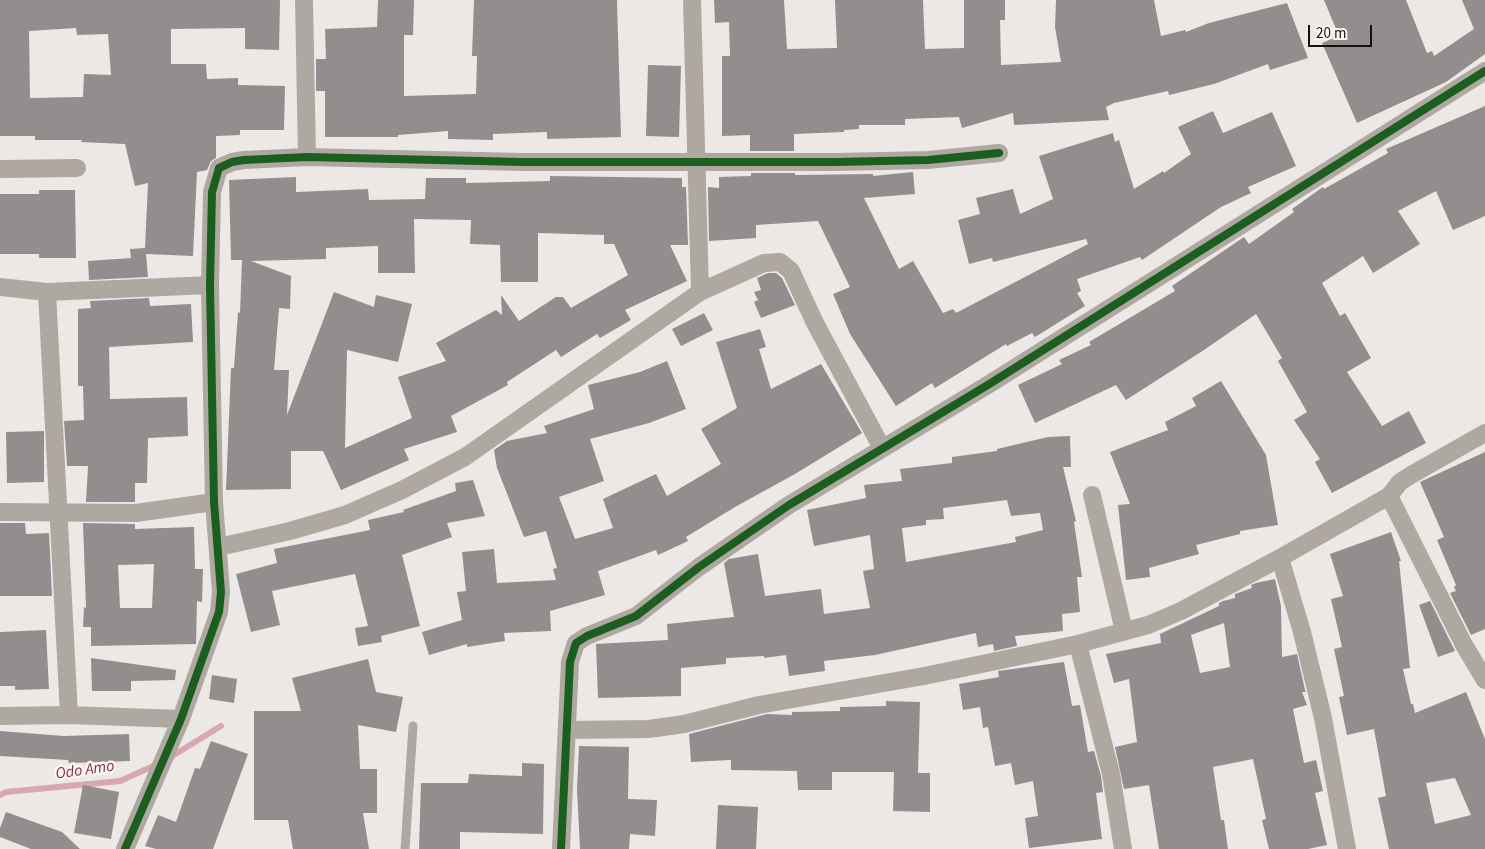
<!DOCTYPE html>
<html>
<head>
<meta charset="utf-8">
<style>
  body { margin:0 }
  #map { position:relative; width:1485px; height:849px; overflow:hidden; background:#ece8e6; font-family:"Source Sans 3",sans-serif }
  canvas { display:block }
  .scale { position:absolute; left:1308px; top:25px; width:64px; height:22px; box-sizing:border-box; border:2px solid #141110; border-top:0; padding-left:6px; font-size:15px; line-height:18px; white-space:nowrap; color:#141110; -webkit-text-stroke:4px #fdf5f0; paint-order:stroke }
</style>
</head>
<body>
<div id="map">
<canvas width="1485" height="849"></canvas>
<div class="scale">20 m</div>
</div>
<script>
const context = document.querySelector('canvas').getContext('2d');
context.lineJoin = 'round';
const toPath = rows => new Path2D(rows.map(r => 'M' + r).join(''));
function stroke(path, color, width, dash) { context.strokeStyle = color; context.lineWidth = width; context.lineCap = dash ? 'butt' : 'round'; context.setLineDash(dash || []); context.stroke(path); }
function fillPath(path, color) { context.fillStyle = color; context.fill(path, 'evenodd'); }
function write(font, color, halo, rows, align = 'center') {
  context.font = font + ' "Source Sans 3",sans-serif'; context.lineWidth = 5; context.setLineDash([]); context.textBaseline = 'middle'; context.strokeStyle = halo; context.fillStyle = color; for (const [text, x, y, turn = 0] of rows) {
    context.save(); context.translate(x, y); context.rotate((+turn || 0) * Math.PI / 180); context.textAlign = isNaN(turn) ? turn : align; if (halo) context.strokeText(text, 0, 0); context.fillText(text, 0, 0); context.restore();
  }
}
const stream = toPath([
  [169,758,221,726],
  [0,795,6,792,120,781,158,764]
]);
const building = toPath([
  [0,0,280,0,279,50,245,49,245,28,171,29,171,64,206,64,207,79,238,78,238,85,285,86,284,130,240,130,240,135,216,136,216,158,211,161,207,170,197,172,193,256,146,254,148,277,89,280,88,261,131,258,130,249,145,248,148,183,135,186,125,144,81,142,82,140,35,140,35,136,0,136],
  [76,28,77,35,108,34,111,75,84,74,83,97,30,98,29,31],
  [378,0,414,0,413,35,404,35,404,96,476,94,477,56,472,56,474,0,617,0,621,137,547,139,547,132,493,134,493,140,448,139,448,131,398,135,398,137,325,137,325,91,316,91,316,59,326,59,325,29,377,27],
  [714,0,784,0,787,49,837,48,835,0,923,0,925,49,964,48,964,0,1005,0,1005,20,1000,20,1001,65,1061,62,1055,27,1056,0,1154,0,1161,36,1185,30,1186,32,1209,23,1287,3,1308,58,1270,70,1268,64,1214,84,1169,95,1168,91,1114,103,1106,107,1109,120,1014,125,1013,113,962,128,959,117,905,119,905,125,859,125,859,129,844,130,844,132,794,134,794,151,750,151,750,135,722,136,722,56,730,56,729,22,715,23],
  [1324,0,1406,0,1427,53,1432,51,1434,56,1474,29,1462,0,1485,0,1485,54,1446,82,1357,123,1322,43,1339,36],
  [648,65,681,66,679,137,646,136],
  [1485,106,1485,216,1453,230,1436,191,1398,211,1420,244,1373,273,1363,256,1322,283,1340,316,1345,313,1371,358,1347,372,1382,426,1409,411,1426,443,1332,493,1315,462,1320,459,1294,420,1307,412,1278,361,1282,358,1256,314,1204,350,1126,400,1116,385,1035,423,1018,385,1062,364,1059,360,1091,345,1089,342,1175,291,1172,286,1244,237,1249,244,1294,212,1292,209,1323,187,1324,189,1388,153,1386,149],
  [1213,111,1223,133,1272,112,1296,166,1248,187,1251,193,1221,207,1142,260,1140,257,1077,279,1081,291,1077,293,1085,306,1035,337,1032,333,1007,346,1006,344,935,388,932,383,896,406,850,334,833,294,850,287,818,221,756,225,756,238,709,241,708,187,719,188,719,177,751,176,751,173,795,173,795,175,873,174,873,176,913,172,915,194,864,198,899,269,913,261,943,313,953,309,956,313,1088,244,1086,239,993,262,992,258,969,264,958,220,980,214,976,198,1013,189,1020,214,1053,199,1039,156,1113,133,1115,142,1119,140,1134,189,1163,171,1164,173,1191,154,1178,127],
  [550,176,682,178,682,187,686,187,688,245,670,245,687,281,625,310,631,320,600,338,597,334,561,357,556,350,507,382,508,385,451,416,457,432,404,449,409,460,341,490,323,451,291,451,291,489,226,490,231,368,234,368,238,312,240,313,242,260,231,260,229,180,296,177,296,192,368,189,369,200,425,199,426,178,466,178,466,183,550,181],
  [414,219,471,220,470,244,500,245,501,282,538,282,538,233,604,235,604,244,614,244,628,275,571,308,563,297,556,297,519,321,501,295,502,315,496,310,436,343,446,361,398,377,412,418,345,448,347,350,398,362,412,304,376,295,374,307,334,292,287,415,289,370,274,370,279,308,290,309,291,276,251,261,326,259,326,248,378,246,378,273,415,273],
  [39,190,75,190,76,258,39,258,39,254,0,254,0,194,39,194],
  [768,273,776,273,782,278,795,305,761,318,754,302,758,300,754,292,761,290,757,278],
  [149,298,150,306,191,304,193,342,109,347,110,399,187,397,188,436,148,438,147,483,135,483,135,502,86,502,88,466,67,466,64,421,84,420,83,386,78,386,78,309,91,308,90,301],
  [704,313,713,330,681,346,672,329],
  [760,329,766,347,759,349,771,389,821,364,862,433,795,474,735,507,686,537,688,541,658,555,656,550,598,571,605,595,550,611,551,631,504,633,505,641,467,647,467,644,429,655,422,632,462,620,457,592,466,591,462,552,494,549,497,583,556,580,553,569,557,568,546,531,524,537,497,468,494,450,507,441,547,433,544,426,594,409,588,385,640,372,667,361,686,409,649,423,590,439,604,481,559,497,575,539,613,528,603,499,656,474,667,496,721,464,701,429,737,408,716,342],
  [1221,381,1266,455,1278,525,1240,531,1240,534,1196,545,1199,554,1149,568,1150,577,1126,580,1118,505,1130,504,1110,452,1168,430,1165,422,1196,406,1192,398],
  [44,431,44,482,7,483,6,432],
  [1070,436,1071,467,1063,467,1076,521,1074,522,1082,577,1077,577,1080,612,1062,614,1063,631,1015,636,1017,646,994,651,993,644,978,647,976,633,875,655,824,661,825,671,789,676,786,655,764,658,764,656,726,658,726,664,681,668,681,696,598,698,596,644,668,640,667,624,734,617,724,563,729,559,758,554,765,596,821,589,824,614,870,608,863,571,874,569,870,535,814,546,807,510,866,498,864,485,902,481,900,469,952,463,952,457,997,451,997,449,1048,437],
  [1007,500,1011,516,1040,513,1043,530,1015,537,1016,542,906,562,902,528,926,525,926,520,944,519,943,508],
  [1485,452,1485,629,1471,635,1450,593,1456,591,1454,587,1456,585,1437,540,1444,537,1420,482],
  [473,480,485,516,447,523,452,537,402,555,420,626,381,636,382,642,358,646,355,628,368,626,355,574,272,591,280,625,251,632,236,574,277,563,274,549,370,530,368,520,404,512,403,510,456,491,455,483],
  [0,523,25,523,26,534,49,533,52,596,0,596],
  [83,523,135,524,135,529,194,527,195,569,203,569,202,602,197,601,196,644,91,646,91,627,83,627,84,607,86,608],
  [154,564,152,608,120,608,118,565],
  [1391,532,1401,561,1399,561,1410,668,1403,669,1411,704,1413,704,1415,713,1466,692,1485,739,1485,849,1389,849,1378,798,1386,796,1374,729,1347,735,1339,697,1344,696,1334,649,1342,647,1331,599,1343,596,1330,554],
  [1455,778,1471,815,1435,824,1426,783],
  [1275,579,1281,606,1282,657,1297,654,1305,690,1306,692,1302,692,1307,705,1293,709,1304,763,1316,760,1323,791,1315,793,1327,845,1308,849,1269,849,1262,820,1266,819,1253,759,1213,767,1221,820,1224,820,1228,849,1159,849,1149,785,1124,789,1115,747,1137,742,1129,679,1114,683,1106,654,1161,643,1160,634,1219,606,1219,603,1223,601,1235,598,1235,594,1252,588,1251,585,1256,583],
  [1224,623,1230,667,1200,673,1191,635],
  [1430,601,1455,651,1438,657,1419,605],
  [46,630,49,689,15,690,15,686,0,686,0,632],
  [91,658,176,670,175,680,131,681,131,691,92,691],
  [368,659,376,692,403,697,396,732,358,725,360,769,377,769,377,813,363,813,369,849,293,849,288,820,254,820,254,711,301,711,292,678],
  [1064,662,1072,706,1080,705,1088,752,1094,751,1101,776,1103,792,1096,793,1102,839,1029,848,1025,818,1038,816,1033,781,1015,785,1011,763,995,766,988,727,983,728,980,707,963,710,959,684,999,677,998,671],
  [212,675,237,679,234,703,209,699],
  [886,701,920,702,918,773,930,773,930,812,893,811,894,772,832,772,832,790,798,790,797,771,731,770,731,760,691,762,689,734,767,714,792,715,792,712,840,711,840,707,886,706],
  [0,731,64,736,129,734,130,761,69,763,68,760,0,756],
  [211,741,248,754,213,849,156,849,145,846,158,815,176,822,195,768,200,769],
  [579,746,629,747,628,799,657,800,655,836,630,834,629,849,580,849,577,789],
  [522,763,544,764,543,834,460,832,460,849,419,849,421,783,468,783,469,774,522,776],
  [83,785,119,792,111,839,74,833],
  [718,805,758,807,756,849,716,849],
  [6,812,62,832,80,849,31,849,0,837,0,828]
]);
const lane = toPath([
  [405,849,413,726]
]);
const street = toPath([
  [304,0,307,157],
  [692,0,700,292],
  [0,169,77,168],
  [0,287,47,292,210,285],
  [47,292,69,715],
  [1092,495,1124,631],
  [1389,496,1464,645,1485,680],
  [0,512,136,513,214,502],
  [219,547,290,531,345,515,402,490,465,457,700,292,764,263,780,262,791,271,815,323,882,448],
  [1280,558,1302,632,1323,718,1347,849],
  [1078,644,1111,774,1123,849],
  [0,716,69,715,181,719],
  [568,730,649,729,684,724,759,705,924,676,1078,644,1148,625,1181,611,1280,558,1389,496,1400,482,1411,475,1485,433],
  [125,849,181,719,219,612,221,592,214,502,210,285,212,192,219,168,232,162,244,160,307,157,522,162,836,162,928,160,999,153],
  [561,849,570,662,576,643,587,636,636,616,699,567,789,505,991,383,1485,71]
]);
const cycleway = toPath([
  [125,849,181,719,219,612,221,592,214,502,210,285,212,192,219,168,232,162,244,160,307,157,522,162,836,162,928,160,999,153],
  [561,849,570,662,576,643,587,636,636,616,699,567,789,505,991,383,1485,71]
]);
const waterNames = [
  ["Odo Amo",85,771,-8]
];
stroke(stream, '#daa6b2', 6);
fillPath(building, '#918e8d');
stroke(lane, '#aea8a1', 9);
stroke(street, '#aea8a1', 18);
stroke(cycleway, '#1b5e20', 8);
write('italic 16px', '#87304c', '#fdf5f0', waterNames);
</script>
</body>
</html>
